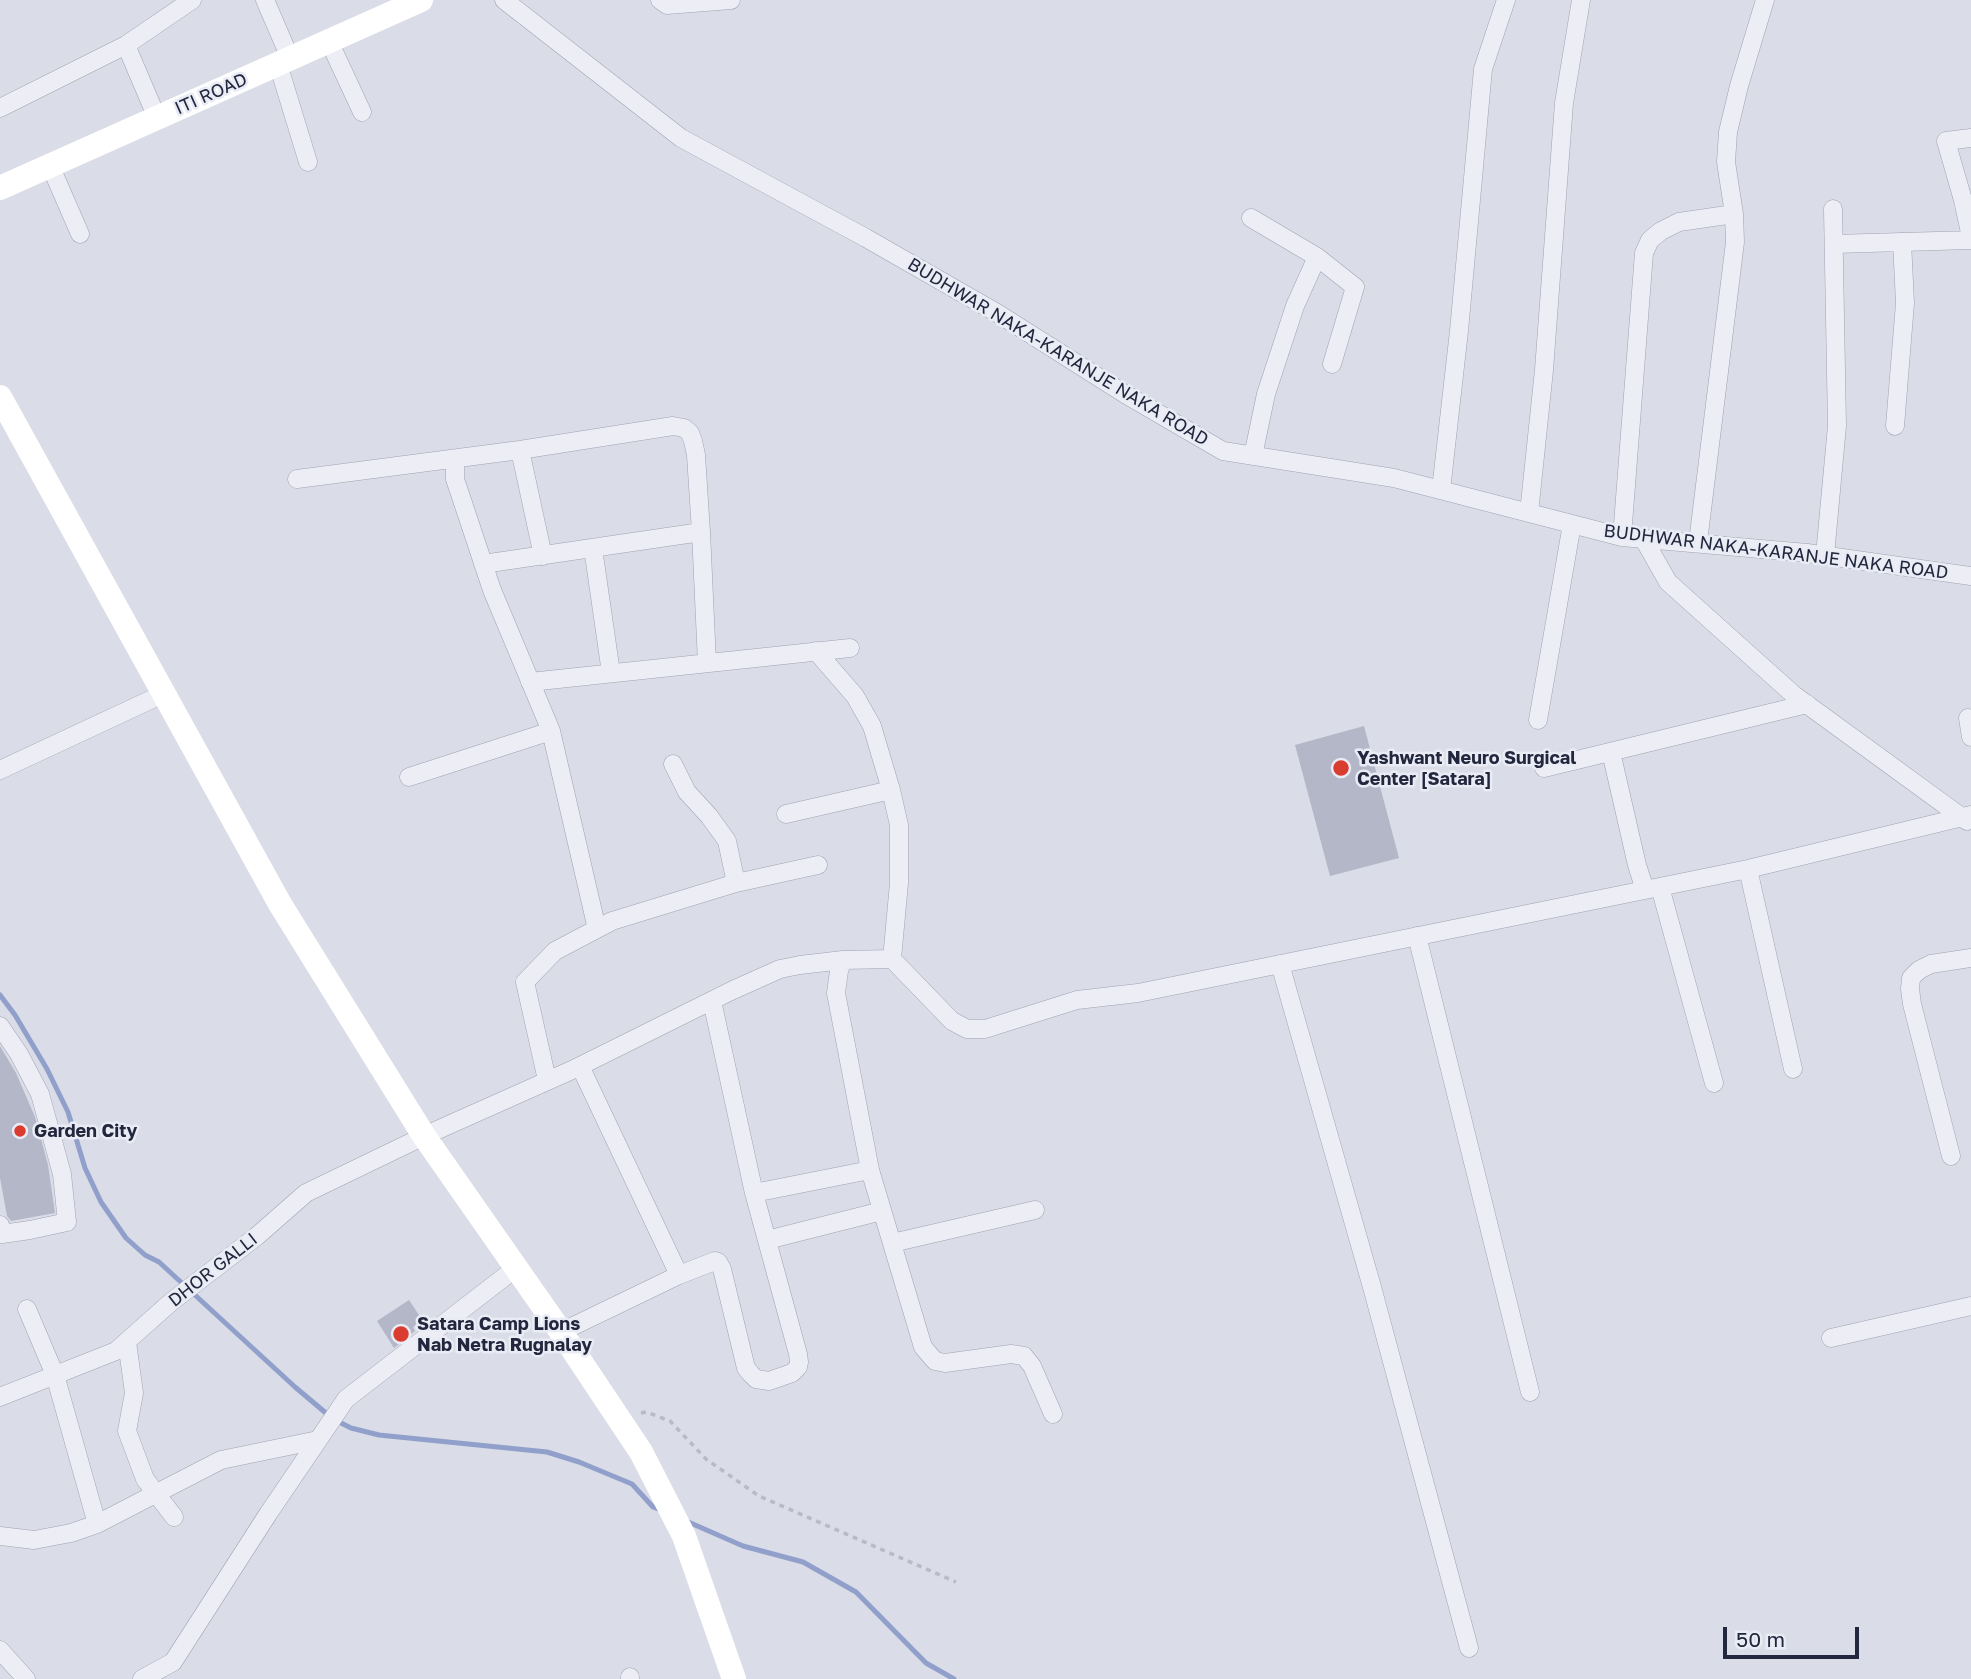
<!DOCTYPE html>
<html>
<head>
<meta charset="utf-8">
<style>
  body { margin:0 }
  #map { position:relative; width:1971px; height:1679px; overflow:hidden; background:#dadce7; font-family:"Golos Text",sans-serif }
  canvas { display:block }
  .scale { position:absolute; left:1723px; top:1627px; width:136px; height:32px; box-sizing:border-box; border:4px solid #23273e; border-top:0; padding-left:9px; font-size:21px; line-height:24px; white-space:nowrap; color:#23273e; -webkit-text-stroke:5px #e9ecf5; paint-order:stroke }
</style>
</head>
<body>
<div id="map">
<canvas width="1971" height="1679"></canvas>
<div class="scale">50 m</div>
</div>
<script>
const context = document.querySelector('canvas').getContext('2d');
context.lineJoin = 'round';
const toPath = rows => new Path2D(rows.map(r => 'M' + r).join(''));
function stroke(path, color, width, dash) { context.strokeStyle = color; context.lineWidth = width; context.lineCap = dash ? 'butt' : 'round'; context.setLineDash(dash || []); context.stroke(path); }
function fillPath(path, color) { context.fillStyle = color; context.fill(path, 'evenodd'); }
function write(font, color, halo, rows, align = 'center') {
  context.font = font + ' "Golos Text",sans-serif'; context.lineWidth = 5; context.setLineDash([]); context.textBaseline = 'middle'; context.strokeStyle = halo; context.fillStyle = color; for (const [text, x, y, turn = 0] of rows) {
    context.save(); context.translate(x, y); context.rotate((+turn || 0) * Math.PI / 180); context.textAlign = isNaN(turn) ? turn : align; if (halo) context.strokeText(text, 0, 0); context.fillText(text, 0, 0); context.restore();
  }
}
const stream = toPath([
  [0,995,15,1015,47,1069,68,1112,85,1168,101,1202,126,1238,145,1255,159,1262,295,1387,333,1419,351,1428,379,1435,547,1452,579,1462,632,1484,653,1507,661,1510],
  [686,1521,743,1546,803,1562,856,1592,926,1663,954,1679]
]);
const building = toPath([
  [1364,726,1399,858,1330,876,1295,745],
  [0,1046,16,1073,35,1117,48,1165,55,1213,11,1221,7,1216,0,1178],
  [409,1300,423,1321,413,1327,415,1331,394,1348,377,1321]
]);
const path = toPath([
  [641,1413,646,1412,670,1421,706,1459,759,1496,956,1582]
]);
const minor = toPath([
  [265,0,290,58],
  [504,0,681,138,866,238,997,313,1125,394,1223,451,1394,478,1622,537,1807,553,1971,576],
  [660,0,667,5,731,0],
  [329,41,362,112],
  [126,45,157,118],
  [278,64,308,162],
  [0,108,126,45,192,0],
  [1971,138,1946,141,1963,200,1971,237],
  [50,165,80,234],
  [1251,218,1317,257,1355,287,1332,364],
  [1834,244,1971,240],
  [1895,426,1905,303,1902,242],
  [520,450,543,556],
  [1253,456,1266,394,1295,306,1317,257],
  [455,459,455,479,492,590,551,731,597,929],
  [297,479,520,450,673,426,684,428,690,433,693,441,696,455,701,532],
  [1441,490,1459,331,1483,69,1506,0],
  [1529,513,1544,370,1564,103,1581,0],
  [1622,537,1644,253,1650,240,1661,231,1679,222,1734,214],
  [1643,538,1668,582,1794,695,1967,821],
  [1698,542,1735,242,1734,214,1726,162,1728,132,1739,86,1765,0],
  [593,548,611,673],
  [1825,555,1837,426,1833,209],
  [483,564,701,532,707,663],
  [816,651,855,696,872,726,891,790,899,825,899,883,892,959],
  [530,682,850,648],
  [1968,718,1971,737],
  [1538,720,1572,524],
  [1611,752,1637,865,1645,890],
  [673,764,687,792,709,816,727,841,736,883],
  [1544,768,1807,704],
  [0,770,163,694],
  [409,777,551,731],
  [786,814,891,790],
  [1748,869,1793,1069],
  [1660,887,1714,1083],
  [1417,936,1530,1392],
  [1280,964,1372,1287,1469,1648],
  [0,1026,19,1054,40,1094,62,1174,67,1222,30,1230,2,1234,0,1225],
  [580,1066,679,1275],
  [547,1080,525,982,555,951,612,921,736,883,818,865],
  [1951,1156,1912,1004,1910,989,1911,978,1919,970,1931,964,1971,958],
  [754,1193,870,1170],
  [767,1240,882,1211],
  [892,1243,1035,1210],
  [27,1309,55,1375,97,1524],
  [561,1332,679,1275,715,1261,718,1262,722,1269,746,1368,751,1374,756,1379,769,1381,792,1373,798,1367,799,1362,798,1354,754,1193,712,1001],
  [1831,1338,1971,1306],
  [127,1342,134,1393,127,1431,145,1479,174,1517],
  [0,1397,116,1351,171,1302,257,1236,306,1193,424,1136,572,1070,733,990,780,969,800,965,843,960],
  [1053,1414,1032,1366,1024,1356,1011,1354,945,1363,935,1361,923,1347,870,1170,836,993,839,971,843,960,892,959,952,1021,967,1029,985,1029,1077,1000,1138,993,1748,869,1971,815],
  [0,1536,34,1540,71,1533,97,1524,221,1460,318,1440],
  [0,1650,26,1679],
  [630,1677,630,1679],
  [142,1679,173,1662,268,1514,346,1399,516,1268]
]);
const secondary = toPath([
  [0,188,421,0],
  [0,397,280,904,424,1136,561,1332,641,1452,684,1536,734,1679]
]);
const markers = [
  [1341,768,9,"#db3c30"],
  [20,1131,7,"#db3c30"],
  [401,1334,9,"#db3c30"]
];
const streetNames = [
  ["ITI ROAD",211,94,-24],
  ["BUDHWAR NAKA-KARANJE NAKA ROAD",1058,352,31],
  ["BUDHWAR NAKA-KARANJE NAKA ROAD",1776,552,7],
  ["DHOR GALLI",213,1270,-38]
];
const poiNames = [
  ["Yashwant Neuro Surgical",1357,758],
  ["Center [Satara]",1357,779],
  ["Garden City",34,1131],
  ["Satara Camp Lions",417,1324],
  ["Nab Netra Rugnalay",417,1345]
];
stroke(stream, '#91a0cb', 5);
fillPath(building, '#b4b7c7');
stroke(minor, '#9fa2b1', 19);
stroke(path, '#b8bac5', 3.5, [5, 5]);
stroke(minor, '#edeef5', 18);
stroke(secondary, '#fff', 24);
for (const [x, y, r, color] of markers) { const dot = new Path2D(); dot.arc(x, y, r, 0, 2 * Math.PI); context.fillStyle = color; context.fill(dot); stroke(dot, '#e9ecf5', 2.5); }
write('18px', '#23273e', '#e9ecf5', streetNames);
write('bold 18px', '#23273e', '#e9ecf5', poiNames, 'left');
</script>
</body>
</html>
